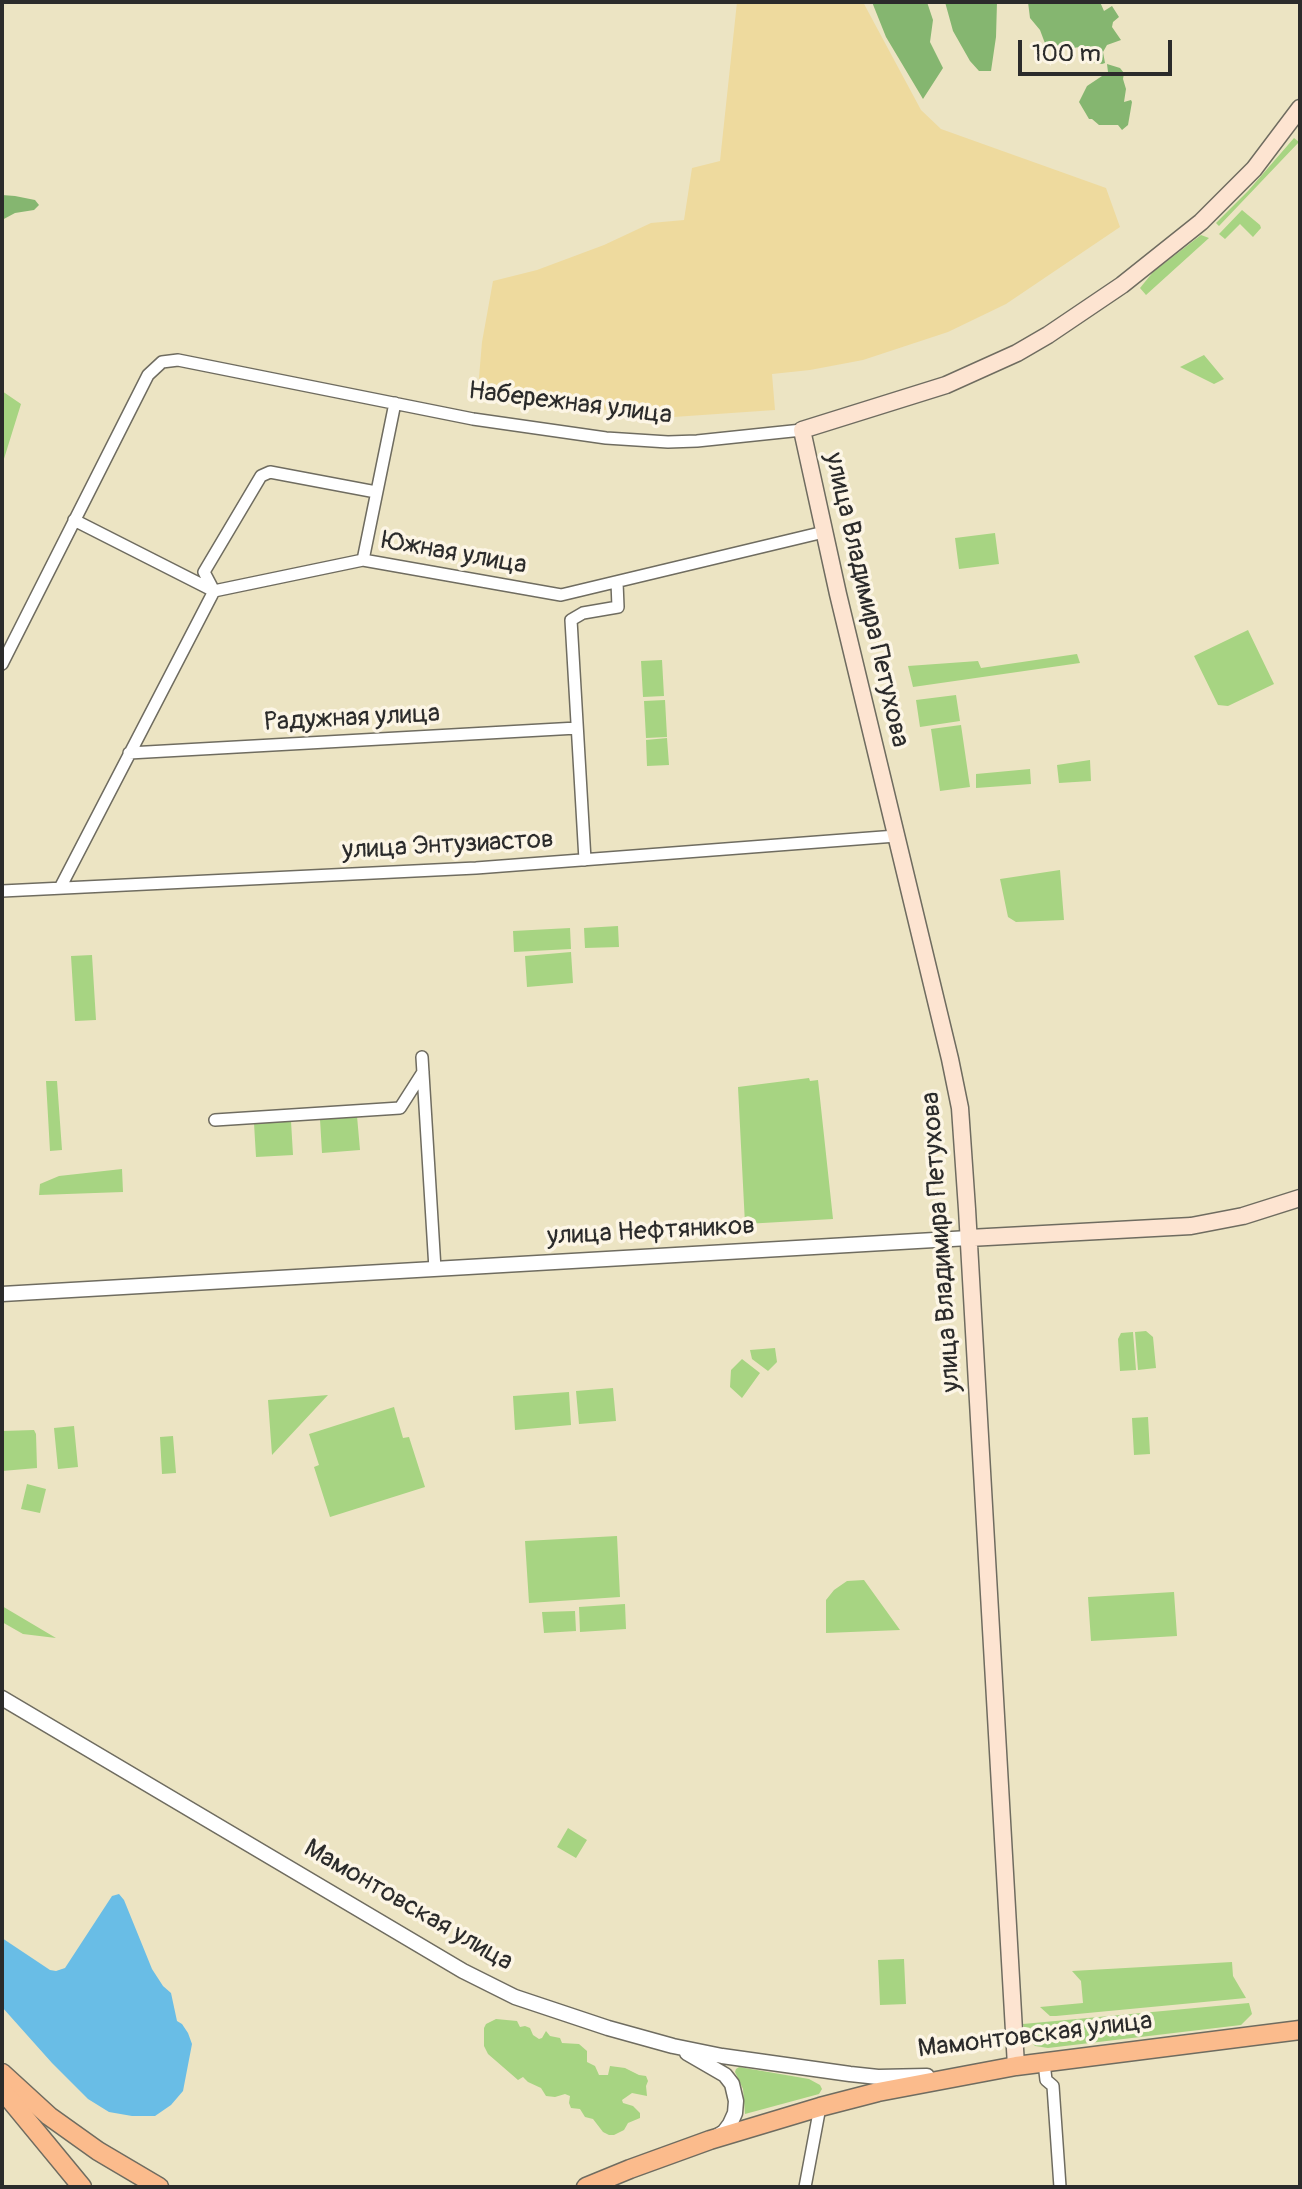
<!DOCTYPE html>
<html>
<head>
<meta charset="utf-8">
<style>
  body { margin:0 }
  #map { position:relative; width:1302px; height:2189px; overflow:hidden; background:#ece4c3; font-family:Pangolin,sans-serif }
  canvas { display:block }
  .frame { position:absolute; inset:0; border:4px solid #2b2b2b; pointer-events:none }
  .scale { position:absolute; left:1018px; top:40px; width:154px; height:36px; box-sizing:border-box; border:4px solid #2b2b2b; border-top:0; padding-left:10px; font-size:24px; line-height:28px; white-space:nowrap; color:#2b2b2b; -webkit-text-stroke:6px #fcf5e5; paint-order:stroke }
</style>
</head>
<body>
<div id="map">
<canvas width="1302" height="2189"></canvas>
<div class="frame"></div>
<div class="scale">100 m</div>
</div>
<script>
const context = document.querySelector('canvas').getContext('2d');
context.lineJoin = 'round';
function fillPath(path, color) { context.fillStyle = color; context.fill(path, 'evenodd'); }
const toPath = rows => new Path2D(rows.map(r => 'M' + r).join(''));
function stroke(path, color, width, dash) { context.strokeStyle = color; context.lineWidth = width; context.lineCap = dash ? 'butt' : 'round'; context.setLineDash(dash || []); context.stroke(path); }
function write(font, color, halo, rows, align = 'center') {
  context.font = font + ' Pangolin,sans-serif'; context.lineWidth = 7; context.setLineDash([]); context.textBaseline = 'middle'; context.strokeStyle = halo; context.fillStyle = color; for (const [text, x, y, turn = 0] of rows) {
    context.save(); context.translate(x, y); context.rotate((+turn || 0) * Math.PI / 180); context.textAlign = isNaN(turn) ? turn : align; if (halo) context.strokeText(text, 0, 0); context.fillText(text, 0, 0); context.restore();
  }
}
const green = toPath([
  [1294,138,1299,142,1219,226,1216,223,1248,191],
  [1242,210,1260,225,1261,228,1253,237,1240,224,1225,239,1219,234],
  [1201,235,1209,238,1146,295,1140,288,1153,272],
  [1204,355,1224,379,1214,384,1180,367],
  [2,391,21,404,3,462,2,461],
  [995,533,999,564,959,569,955,538],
  [1248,630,1274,684,1228,706,1218,705,1194,656],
  [1077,654,1080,663,913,687,908,666,978,661,981,668],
  [662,660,664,696,643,697,641,661],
  [956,695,960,721,920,727,916,700],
  [665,700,667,737,646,738,644,701],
  [961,725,970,787,940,791,931,729],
  [667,738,669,765,647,766,646,740],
  [1090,760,1091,781,1059,783,1057,765],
  [1030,769,1031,784,976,788,976,774],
  [1060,870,1064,920,1016,922,1008,917,1000,879],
  [618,926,619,947,585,948,584,928],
  [570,928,571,949,514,952,513,931],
  [571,952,573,983,527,987,525,956],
  [92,955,96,1020,75,1021,71,956],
  [809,1078,810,1081,818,1080,833,1219,745,1224,738,1087],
  [46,1081,57,1081,62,1150,50,1151],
  [357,1116,360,1150,322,1153,320,1119],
  [291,1121,293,1155,256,1157,254,1123],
  [122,1169,123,1192,39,1195,40,1184,59,1176],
  [1146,1331,1153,1337,1156,1368,1138,1370,1135,1332],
  [1133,1332,1136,1370,1120,1371,1118,1339,1121,1333],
  [775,1348,777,1362,768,1371,752,1359,750,1350],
  [742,1359,760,1373,742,1398,730,1387,731,1370],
  [613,1388,616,1421,579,1424,576,1391],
  [569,1392,571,1425,515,1430,513,1396],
  [328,1395,272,1455,268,1400],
  [394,1407,403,1438,409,1437,425,1487,330,1517,314,1467,319,1465,309,1434],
  [1148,1417,1150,1454,1134,1455,1132,1418],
  [74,1426,78,1467,58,1469,54,1428],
  [34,1430,36,1434,37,1468,2,1471,2,1431],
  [173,1436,176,1473,162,1474,160,1437],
  [27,1484,46,1489,40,1513,21,1509],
  [617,1536,620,1597,529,1603,525,1541],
  [864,1580,900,1630,826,1633,826,1600,834,1590,847,1581],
  [1174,1592,1177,1636,1091,1641,1088,1597],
  [625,1604,626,1629,580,1632,579,1607],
  [2,1606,56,1638,23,1634,2,1622],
  [575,1611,576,1631,544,1633,542,1612],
  [568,1828,587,1840,576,1858,557,1847],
  [904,1959,906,2004,880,2005,878,1960],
  [1232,1962,1233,1976,1246,1998,1056,2016,1050,2016,1040,2007,1083,2003,1081,1981,1072,1971],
  [1249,2003,1252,2014,1241,2025,1048,2048,1035,2046,1031,2042,1024,2028,1023,2024],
  [496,2019,517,2021,520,2027,525,2026,530,2028,533,2035,539,2039,542,2038,546,2031,550,2036,560,2038,562,2043,579,2044,587,2051,587,2062,595,2066,599,2075,608,2075,610,2066,625,2068,639,2075,646,2076,648,2081,646,2086,647,2096,632,2093,622,2100,623,2103,633,2106,640,2113,640,2118,628,2123,624,2130,614,2135,609,2135,603,2132,593,2119,585,2117,580,2109,571,2108,569,2103,570,2096,565,2094,555,2097,546,2096,541,2088,528,2082,523,2077,518,2080,488,2054,484,2046,484,2028,486,2024],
  [739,2067,809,2079,820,2085,822,2089,819,2094,745,2114,743,2089,735,2072,736,2069]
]);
const forest = toPath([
  [872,2,927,2,933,20,930,42,943,68,923,99,886,37],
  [945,2,997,2,996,37,991,71,979,71,970,61,953,31],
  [1028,2,1100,2,1104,11,1112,6,1119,17,1113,22,1112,27,1121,40,1107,45,1103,52,1105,63,1102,64,1087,61,1089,50,1080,47,1058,50,1046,46,1040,30,1030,18],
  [1107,64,1120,68,1124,73,1123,79,1126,89,1124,102,1131,100,1132,102,1128,125,1122,130,1118,125,1099,125,1092,119,1089,119,1079,102,1087,86,1108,72],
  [2,195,15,196,35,200,39,205,34,210,15,213,2,220]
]);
const sand = toPath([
  [737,2,863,2,921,110,941,129,1106,188,1120,227,1006,304,948,332,863,360,810,370,772,374,775,410,659,418,517,397,478,389,482,342,493,281,537,270,604,245,651,223,684,220,692,168,720,161]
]);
const water = toPath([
  [119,1894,124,1900,152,1969,163,1986,171,1993,177,2021,182,2024,188,2033,192,2044,183,2091,171,2105,155,2116,132,2116,109,2112,88,2099,52,2063,2,2007,2,1938,50,1970,56,1971,65,1968,112,1896]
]);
const minor = toPath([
  [74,520,214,591],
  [363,560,395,403],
  [214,591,204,572,261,476,270,472,376,492],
  [2,664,148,375,162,362,178,360,473,419,606,438,668,442,697,441,802,430],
  [129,753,577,728],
  [585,860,571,620,583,613,618,607,617,582],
  [60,888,214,591,363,560,561,595,824,532],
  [2,891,476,868,896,836],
  [422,1057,435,1269],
  [215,1120,400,1108,423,1072],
  [1044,2063,1046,2080,1053,2086,1060,2187],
  [805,2187,820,2107]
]);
const tertiary = toPath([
  [2,1294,969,1238],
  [2,1698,463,1971,515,1997,608,2028,673,2046,722,2056,850,2074,878,2077,927,2076],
  [687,2053,725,2075,732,2084,736,2101,735,2113,730,2124,724,2132,716,2137]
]);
const secondary = toPath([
  [969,1238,1191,1226,1243,1216,1300,1198],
  [1016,2066,967,1209,960,1108,950,1059,838,594,802,430,946,385,1017,353,1048,335,1122,285,1201,222,1254,169,1300,108]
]);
const primary = toPath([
  [2,2073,49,2116,98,2151,159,2187],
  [586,2187,630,2169,710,2140,820,2107,878,2092,1016,2066,1300,2030]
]);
const trunk = toPath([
  [2,2090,82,2187]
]);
const streetNames = [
  ["Набережная улица",570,404,7],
  ["Южная улица",454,554,10],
  ["улица Владимира Петухова",866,600,77],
  ["Радужная улица",352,719,-3],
  ["улица Энтузиастов",448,846,-3],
  ["улица Нефтяников",651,1232,-3],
  ["улица Владимира Петухова",942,1242,-94],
  ["Мамонтовская улица",408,1906,30],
  ["Мамонтовская улица",1035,2036,-7]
];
fillPath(green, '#a7d482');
fillPath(forest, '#85b670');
fillPath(sand, '#eeda9e');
fillPath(water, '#69bde6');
stroke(minor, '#6f6c60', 14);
stroke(tertiary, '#6f6c60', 17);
stroke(secondary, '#6f6c60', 19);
stroke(primary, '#6f6c60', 21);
stroke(trunk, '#6f6c60', 21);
stroke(minor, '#fff', 11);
stroke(tertiary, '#fff', 14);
stroke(secondary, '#fde4d1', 16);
stroke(primary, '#fbbb8c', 18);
stroke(trunk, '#fbbb8c', 18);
write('26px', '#2b2b2b', '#fcf5e5', streetNames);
</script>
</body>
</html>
